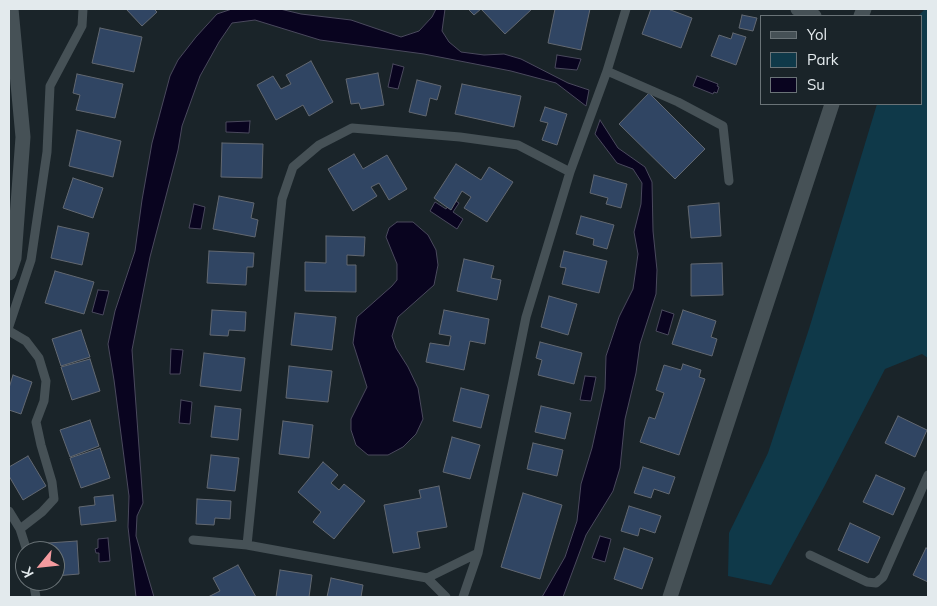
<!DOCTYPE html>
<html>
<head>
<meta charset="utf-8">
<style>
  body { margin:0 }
  #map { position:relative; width:937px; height:606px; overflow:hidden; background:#1a2429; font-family:Mulish,sans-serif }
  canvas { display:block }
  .frame { position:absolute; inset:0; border:10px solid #e3eaed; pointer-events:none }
  .legend { position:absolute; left:760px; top:15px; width:162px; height:90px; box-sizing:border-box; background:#1a2429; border:1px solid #6a7377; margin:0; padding:6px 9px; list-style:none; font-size:15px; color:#e3eaed }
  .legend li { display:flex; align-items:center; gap:10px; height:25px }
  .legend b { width:25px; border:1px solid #6a7377 }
  .north { position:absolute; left:15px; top:541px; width:50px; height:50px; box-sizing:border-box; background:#1a2429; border:1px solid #6a7377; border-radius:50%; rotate:242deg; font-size:14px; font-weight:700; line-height:20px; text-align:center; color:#e3eaed }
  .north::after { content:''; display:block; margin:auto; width:18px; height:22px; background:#f59b9f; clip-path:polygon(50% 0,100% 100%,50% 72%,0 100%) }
</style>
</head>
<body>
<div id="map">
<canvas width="937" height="606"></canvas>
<div class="frame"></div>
<ul class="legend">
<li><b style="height:6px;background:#465156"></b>Yol</li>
<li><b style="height:14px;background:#0f3949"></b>Park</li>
<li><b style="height:14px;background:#09041f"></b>Su</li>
</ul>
<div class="north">K</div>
</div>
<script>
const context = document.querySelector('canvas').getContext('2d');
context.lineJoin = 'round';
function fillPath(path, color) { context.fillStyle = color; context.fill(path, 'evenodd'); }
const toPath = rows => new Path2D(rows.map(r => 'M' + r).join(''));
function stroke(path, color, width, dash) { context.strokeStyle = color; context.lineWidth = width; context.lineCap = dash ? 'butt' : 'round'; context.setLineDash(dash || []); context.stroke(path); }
const green = toPath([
  [925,9,928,9,928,358,922,354,885,369,824,487,771,585,728,576,729,533,768,453,809,329,877,104,921,104,921,16,918,16]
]);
const water = toPath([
  [232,9,280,9,301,14,351,20,401,37,419,31,432,17,436,9,445,9,442,31,449,42,461,52,484,55,504,54,521,59,568,83,589,90,586,106,556,83,511,71,424,54,320,40,255,20,232,23,219,42,200,76,182,126,178,150,150,257,132,350,143,503,137,516,136,536,154,597,136,597,128,527,129,496,114,380,108,344,115,311,135,251,142,200,152,143,170,76,178,60,196,37,217,14,232,9],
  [557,55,581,59,577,70,555,68,557,55],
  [393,64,404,67,398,89,388,87,393,64],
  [697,76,718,84,717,86,719,87,717,93,714,92,713,94,693,86,697,76],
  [600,120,618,148,645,167,652,182,653,231,657,270,656,294,640,344,636,373,625,419,620,468,613,491,586,535,563,597,542,597,565,557,577,521,581,484,592,448,605,389,606,356,619,317,633,289,638,254,634,232,641,204,642,183,633,169,617,163,595,134,600,120],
  [250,121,249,133,226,132,226,122,250,121],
  [452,199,459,203,453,212,463,219,457,229,430,211,435,202,446,209,452,199],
  [194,204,205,207,201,229,189,228,194,204],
  [397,222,413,222,428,235,436,250,438,265,434,285,398,317,392,336,396,348,408,367,418,388,423,419,416,434,403,447,388,455,368,455,356,445,351,430,351,419,367,387,353,343,355,329,357,317,392,286,397,280,397,264,386,237,389,228,397,222],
  [98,290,109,291,103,315,92,312,98,290],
  [662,310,674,314,668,335,656,331,662,310],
  [171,349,183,350,180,374,170,374,171,349],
  [585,376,596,377,591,401,580,400,585,376],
  [181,400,192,402,190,424,179,423,181,400],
  [600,536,611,539,605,562,592,558,600,536],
  [108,538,110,561,99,562,99,553,96,553,95,549,98,548,98,539,108,538]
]);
const building = toPath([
  [126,9,154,9,157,12,142,26,126,9],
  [468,9,532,9,505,34,481,9,474,15,468,9],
  [555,9,590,9,581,50,548,43,555,9],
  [651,9,668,9,692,18,681,48,642,34,651,9],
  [742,15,757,18,753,31,739,28,742,15],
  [100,28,142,37,134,72,92,63,100,28],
  [733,33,746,37,736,65,711,56,719,35,731,39,733,33],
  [311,61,333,102,309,116,303,105,276,120,257,85,273,76,281,89,291,84,286,75,311,61],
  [378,73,384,105,361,109,359,103,351,104,346,79,378,73],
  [77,74,123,84,115,118,76,110,80,95,73,93,77,74],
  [417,80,441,86,437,100,430,98,426,116,409,112,417,80],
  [462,84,521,96,514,127,455,114,462,84],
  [649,93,705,149,675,179,619,124,649,93],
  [545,107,567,114,557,145,542,140,548,123,540,121,545,107],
  [77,130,121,141,113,177,69,166,77,130],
  [222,143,263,144,262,178,221,177,222,143],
  [354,154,363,169,387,155,407,189,389,200,379,183,371,187,377,196,353,211,328,169,354,154],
  [456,164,481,180,489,167,513,182,487,222,464,208,471,197,462,191,451,210,434,198,456,164],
  [594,175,627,184,621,208,606,204,608,198,590,193,594,175],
  [73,178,103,188,93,218,63,208,73,178],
  [219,196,254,203,251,218,258,220,255,237,213,229,219,196],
  [719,203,721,236,691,238,688,206,719,203],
  [581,216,614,225,607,249,593,245,594,239,576,234,581,216],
  [58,226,89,233,82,265,51,258,58,226],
  [326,236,365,237,364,256,347,255,347,265,356,265,356,292,305,291,305,262,326,263,326,236],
  [209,251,254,253,253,267,247,267,246,285,207,283,209,251],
  [564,251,607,261,599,293,562,284,566,268,560,267,564,251],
  [464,259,494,266,491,278,501,280,497,300,457,291,464,259],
  [722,263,723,295,691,296,691,264,722,263],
  [55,271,94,282,84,314,45,303,55,271],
  [549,296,577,304,568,335,541,327,549,296],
  [212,310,246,312,245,331,229,330,228,336,210,335,212,310],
  [444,310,489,319,485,344,470,341,464,370,426,362,430,343,449,346,451,336,439,334,444,310],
  [683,310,716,321,711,337,717,339,712,356,672,344,683,310],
  [295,313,336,317,332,350,291,345,295,313],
  [81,330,90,357,61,366,52,339,81,330],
  [540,342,582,353,574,384,538,375,542,360,536,358,540,342],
  [204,353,245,358,241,391,200,386,204,353],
  [90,359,100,391,72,400,61,367,90,359],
  [683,364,701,370,699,377,705,379,679,455,640,442,649,417,655,419,664,393,656,390,664,365,681,370,683,364],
  [289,366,332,371,328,402,286,398,289,366],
  [13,375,32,382,21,414,9,410,9,388,13,375],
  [461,388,489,395,481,428,453,421,461,388],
  [215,406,241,409,238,440,211,437,215,406],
  [541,406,571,413,565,439,535,432,541,406],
  [898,416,927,430,915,457,885,443,898,416],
  [90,420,99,446,70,457,60,430,90,420],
  [283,421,313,425,309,458,279,454,283,421],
  [452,437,480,445,470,479,443,472,452,437],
  [533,443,563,450,557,476,527,469,533,443],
  [100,448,110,478,81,488,70,458,100,448],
  [211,455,239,458,235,491,207,488,211,455],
  [28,456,46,486,23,500,9,476,9,467,28,456],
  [323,462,338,475,331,483,339,490,344,484,365,501,334,539,313,522,321,512,298,492,323,462],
  [643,467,675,477,669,494,654,489,651,498,634,493,643,467],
  [876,475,905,488,893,515,863,502,876,475],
  [439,486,447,527,417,532,420,548,393,553,384,505,421,498,419,490,439,486],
  [523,493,562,505,540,579,501,567,523,493],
  [113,495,116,521,81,525,79,507,95,505,94,497,113,495],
  [197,499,231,501,230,519,215,518,214,525,196,524,197,499],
  [629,506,661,516,655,533,640,528,638,536,621,531,629,506],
  [850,523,880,537,868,563,838,550,850,523],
  [77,541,79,574,55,576,55,551,48,551,48,543,77,541],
  [624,548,653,558,642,589,614,579,624,548],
  [926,548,928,549,928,582,913,575,926,548],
  [238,565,256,597,208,597,220,591,213,578,238,565],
  [280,570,312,575,309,597,276,597,280,570],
  [331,578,363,585,361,597,327,597,331,578]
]);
const service = toPath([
  [607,71,678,102,723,126,729,181],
  [9,326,31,260,47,152,50,86,82,26,83,9],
  [9,331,26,341,39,358,46,381,44,401,36,422,41,445,52,482,54,499,42,512,20,529],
  [9,511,20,529,27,551],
  [193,540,247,545,427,578,446,597],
  [247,545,282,199,293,167,319,145,352,128,460,137,518,145,570,172],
  [810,555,867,582,876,583,883,577,928,475],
  [427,578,478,553],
  [33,581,36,597],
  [463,597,478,553,526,317,570,172,607,71,626,9]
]);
const minor = toPath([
  [798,9,814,16],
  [9,273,14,258,23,137,11,9]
]);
const tertiary = toPath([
  [861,16,864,9],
  [670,597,832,104]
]);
fillPath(green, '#0f3949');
fillPath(water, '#09041f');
stroke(water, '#4a495d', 1);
fillPath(building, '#304563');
stroke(building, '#626871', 1);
stroke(service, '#465156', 9);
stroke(minor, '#465156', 15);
stroke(tertiary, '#465156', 15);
</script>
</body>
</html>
